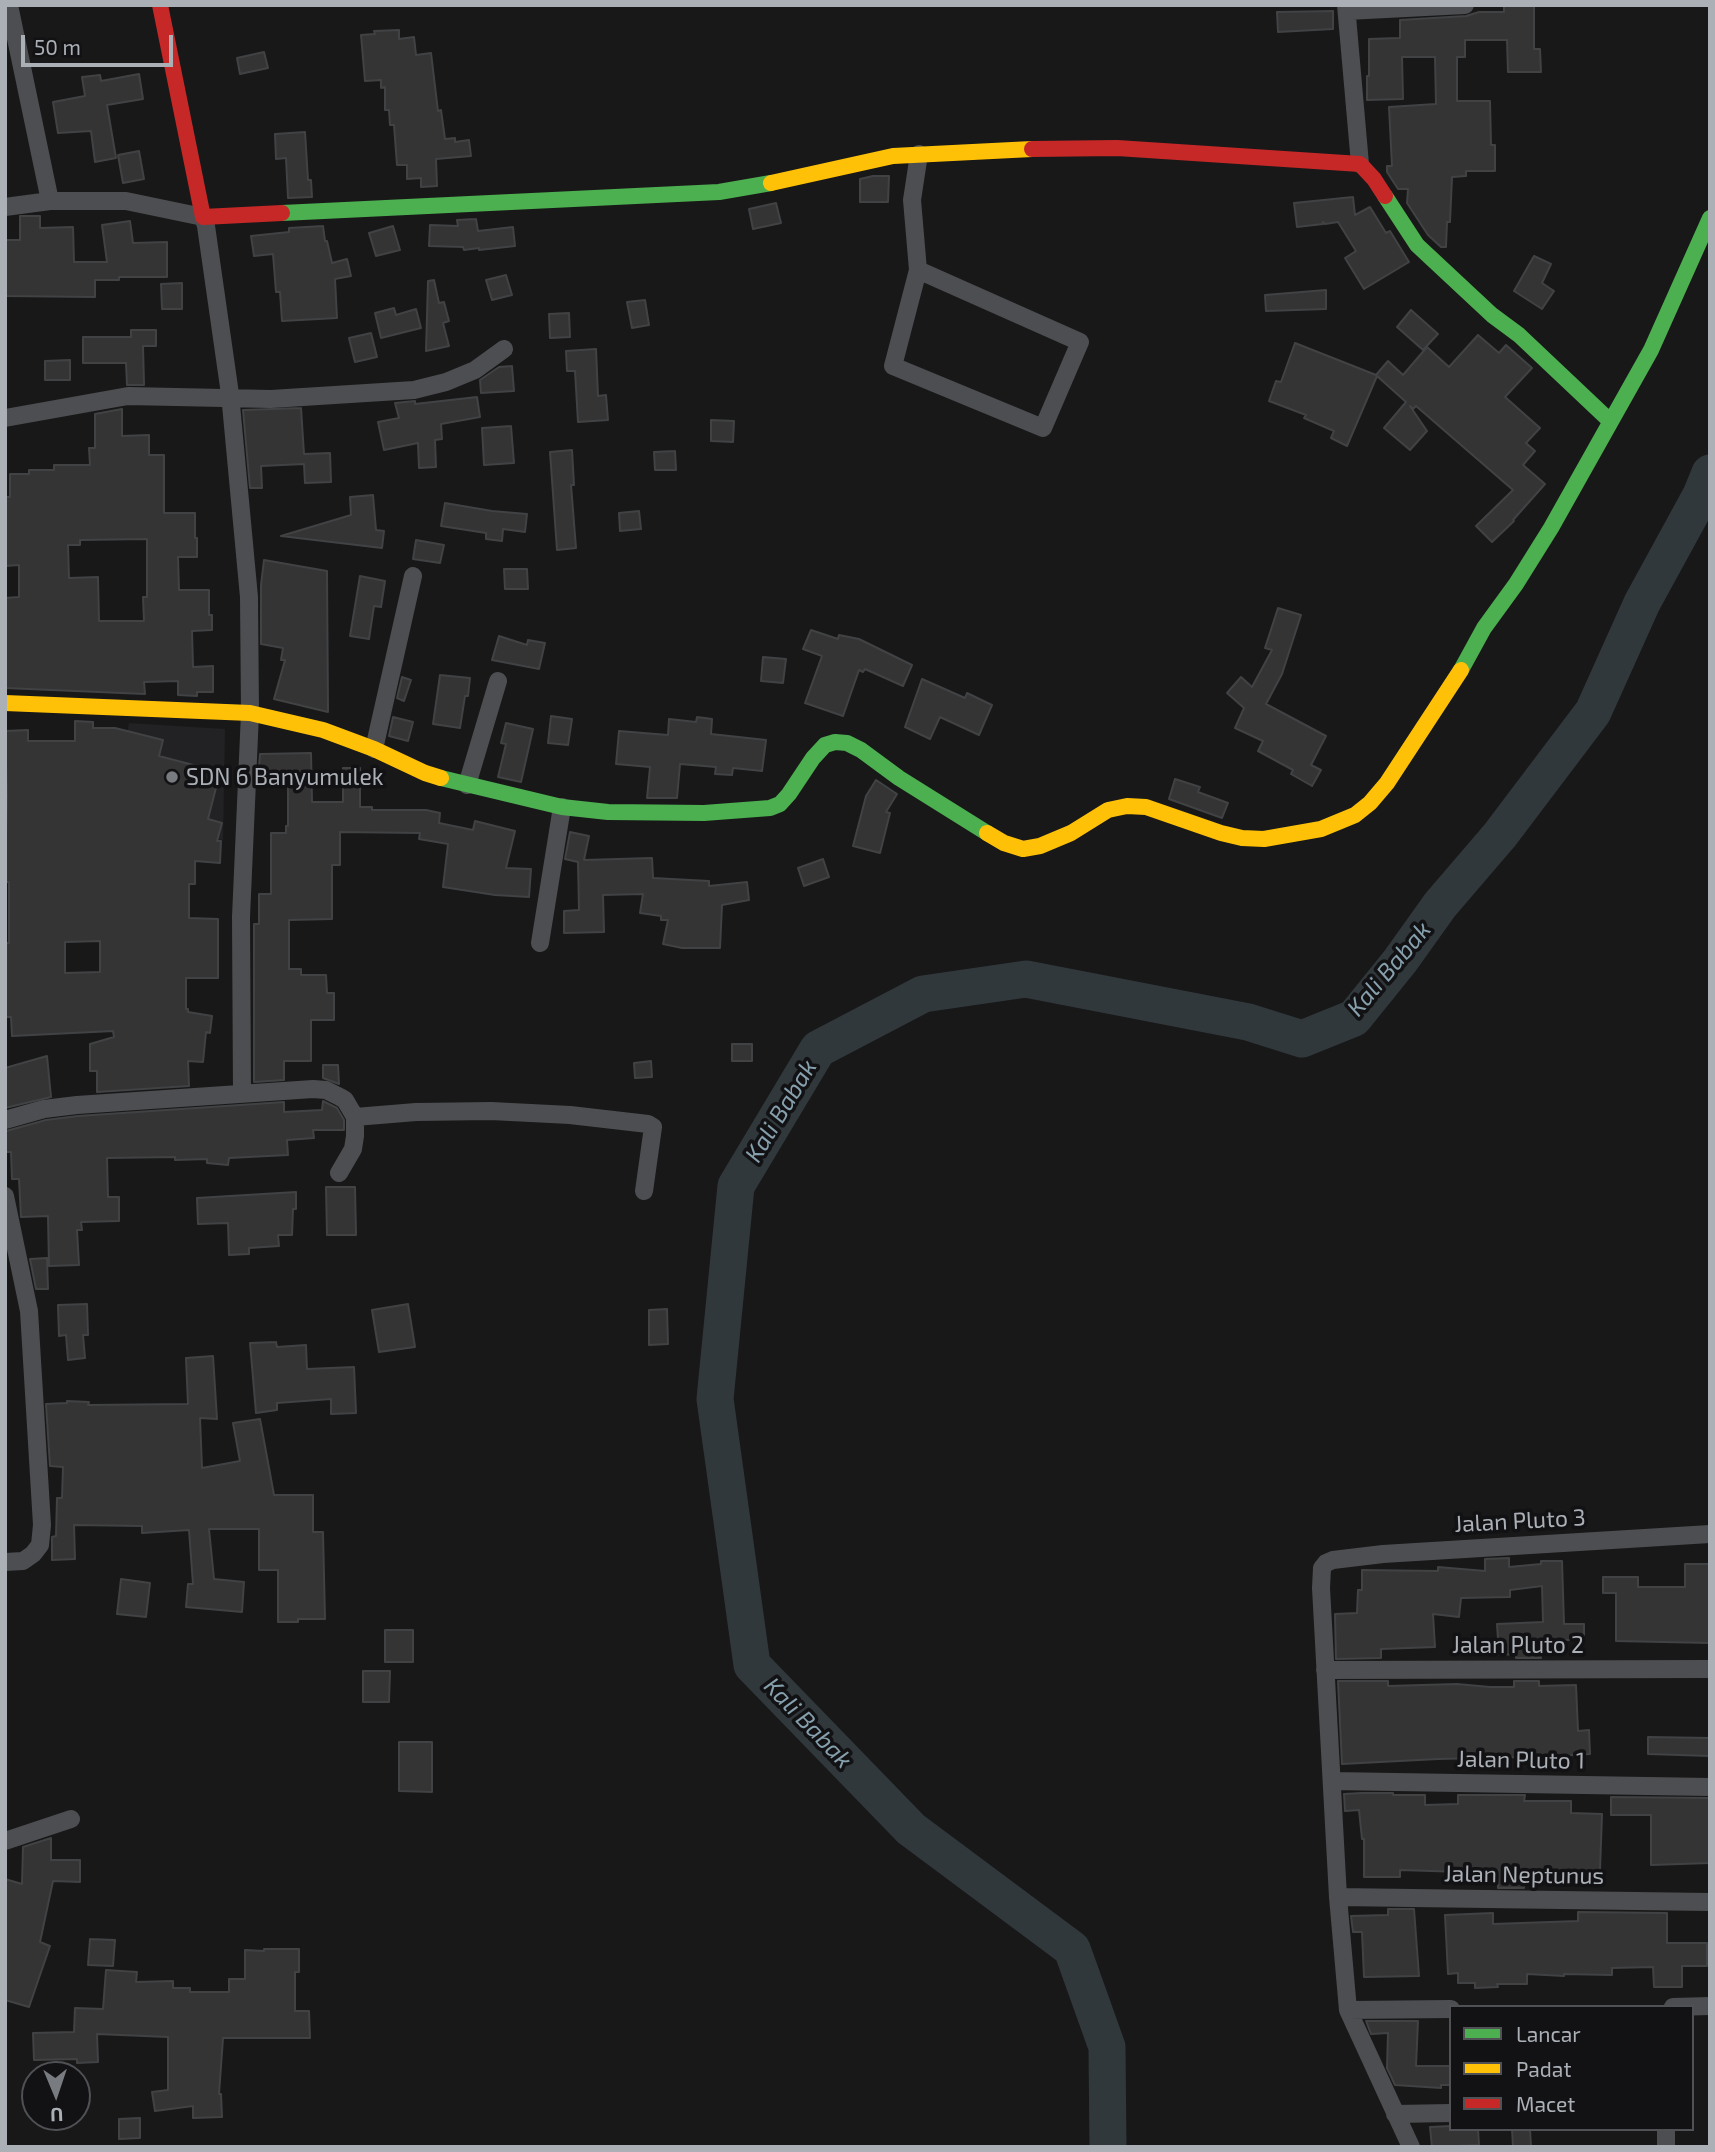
<!DOCTYPE html>
<html>
<head>
<meta charset="utf-8">
<style>
  body { margin:0 }
  #map { position:relative; width:1715px; height:2152px; overflow:hidden; background:#181818; font-family:"Exo 2",sans-serif }
  canvas { display:block }
  .frame { position:absolute; inset:0; border:7px solid #abb0b7; pointer-events:none }
  .legend { position:absolute; left:1449px; top:2005px; width:245px; height:126px; box-sizing:border-box; background:#121214; border:2px solid #4f5155; margin:0; padding:9px 12px; list-style:none; font-size:21px; color:#abb0b7 }
  .legend li { display:flex; align-items:center; gap:14px; height:35px }
  .legend b { width:35px; border:2px solid #4f5155 }
  .north { position:absolute; left:21px; top:2061px; width:70px; height:70px; box-sizing:border-box; background:#121214; border:2px solid #4f5155; border-radius:50%; rotate:178deg; font-size:19px; font-weight:700; line-height:28px; text-align:center; color:#abb0b7 }
  .north::after { content:''; display:block; margin:auto; width:24px; height:32px; background:#787b7f; clip-path:polygon(50% 0,100% 100%,50% 72%,0 100%) }
  .scale { position:absolute; left:21px; top:35px; width:152px; height:32px; box-sizing:border-box; border:4px solid #abb0b7; border-top:0; padding-left:9px; font-size:21px; line-height:24px; white-space:nowrap; color:#abb0b7; -webkit-text-stroke:5px #121214; paint-order:stroke }
</style>
</head>
<body>
<div id="map">
<canvas width="1715" height="2152"></canvas>
<div class="frame"></div>
<ul class="legend">
<li><b style="height:9px;background:#4caf50"></b>Lancar</li>
<li><b style="height:9px;background:#ffc107"></b>Padat</li>
<li><b style="height:9px;background:#c62828"></b>Macet</li>
</ul>
<div class="north">U</div>
<div class="scale">50 m</div>
</div>
<script>
const context = document.querySelector('canvas').getContext('2d');
context.lineJoin = 'round';
function fillPath(path, color) { context.fillStyle = color; context.fill(path, 'evenodd'); }
const toPath = rows => new Path2D(rows.map(r => 'M' + r).join(''));
function stroke(path, color, width, dash) { context.strokeStyle = color; context.lineWidth = width; context.lineCap = dash ? 'butt' : 'round'; context.setLineDash(dash || []); context.stroke(path); }
function write(font, color, halo, rows, align = 'center') {
  context.font = font + ' "Exo 2",sans-serif'; context.lineWidth = 7; context.setLineDash([]); context.textBaseline = 'middle'; context.strokeStyle = halo; context.fillStyle = color; for (const [text, x, y, turn = 0] of rows) {
    context.save(); context.translate(x, y); context.rotate((+turn || 0) * Math.PI / 180); context.textAlign = isNaN(turn) ? turn : align; if (halo) context.strokeText(text, 0, 0); context.fillText(text, 0, 0); context.restore();
  }
}
const built = toPath([
  [129,723,225,729,223,840,111,824]
]);
const river = toPath([
  [1108,2147,1107,2047,1072,1949,911,1829,752,1665,715,1399,736,1186,818,1049,923,994,1026,979,1248,1022,1302,1039,1354,1018,1400,961,1440,905,1500,835,1593,712,1642,603,1701,495,1710,473]
]);
const building = toPath([
  [1504,6,1534,6,1534,49,1540,49,1541,72,1508,72,1507,40,1465,40,1465,57,1457,57,1457,101,1490,101,1491,145,1495,145,1495,171,1466,171,1466,176,1452,177,1450,222,1447,222,1446,247,1441,247,1428,235,1407,203,1408,189,1398,189,1387,172,1387,166,1392,166,1389,107,1436,104,1435,57,1402,57,1403,99,1367,100,1367,76,1369,76,1369,39,1400,38,1400,20,1466,16,1479,12,1504,12,1504,6],
  [1333,11,1333,29,1278,32,1277,12,1333,11],
  [399,30,399,39,414,37,416,55,431,53,438,111,441,110,445,139,455,138,455,142,469,140,471,156,436,159,437,186,421,187,421,178,407,179,407,165,397,165,394,125,390,125,389,110,385,110,385,87,381,88,381,80,365,81,361,35,375,34,374,31,399,30],
  [264,52,268,68,240,74,237,58,264,52],
  [139,74,143,99,107,105,116,158,95,162,91,131,58,133,53,102,85,96,82,77,100,75,101,81,139,74],
  [305,132,308,180,311,180,312,197,288,198,286,158,276,159,275,134,305,132],
  [139,151,144,179,123,183,118,155,139,151],
  [873,176,889,176,888,202,860,202,860,179,873,176],
  [1353,197,1355,215,1370,207,1386,233,1390,231,1409,262,1364,289,1345,258,1356,251,1338,222,1325,224,1323,222,1323,224,1297,227,1294,203,1353,197],
  [776,203,781,223,753,229,749,209,776,203],
  [20,216,40,216,40,228,73,227,74,262,107,262,102,225,130,221,133,243,167,242,167,277,119,277,119,280,95,280,95,297,5,296,5,240,20,240,20,216],
  [476,219,478,231,513,227,515,246,479,250,479,248,464,250,463,247,429,246,430,225,458,226,457,220,476,219],
  [323,226,325,241,327,241,332,263,347,259,351,276,335,279,337,318,282,321,280,292,276,292,273,254,254,256,251,236,289,232,289,228,323,226],
  [393,226,400,250,376,256,369,233,393,226],
  [1534,256,1551,264,1542,283,1554,291,1542,309,1514,291,1534,256],
  [506,275,512,295,492,300,486,280,506,275],
  [434,280,439,303,444,302,449,321,443,323,449,346,426,351,428,281,434,280],
  [182,283,182,309,162,309,161,284,182,283],
  [1326,290,1326,309,1266,311,1265,295,1326,290],
  [645,300,649,325,632,328,627,302,645,300],
  [394,308,396,315,416,309,421,328,381,338,375,313,394,308],
  [1411,310,1438,334,1423,350,1397,327,1411,310],
  [569,313,570,337,550,338,549,314,569,313],
  [131,330,156,330,156,346,143,346,144,385,127,385,126,363,83,363,83,337,131,337,131,330],
  [371,333,377,357,355,362,349,338,371,333],
  [1478,335,1499,353,1506,345,1532,368,1505,397,1540,428,1526,443,1535,451,1523,465,1545,484,1513,520,1514,521,1492,542,1476,526,1513,490,1416,406,1413,409,1410,406,1427,431,1410,450,1384,428,1406,402,1377,376,1347,446,1331,438,1334,431,1304,418,1306,415,1269,401,1276,381,1281,382,1295,343,1376,375,1388,361,1403,375,1427,347,1449,367,1478,335],
  [596,349,598,396,606,395,608,420,578,422,575,371,567,371,566,351,596,349],
  [70,360,70,380,45,380,45,361,70,360],
  [512,366,514,391,481,393,480,380,499,367,512,366],
  [477,397,480,417,441,424,442,439,435,440,436,467,419,468,418,443,384,450,378,422,399,418,395,403,415,401,415,404,477,397],
  [301,408,304,454,330,453,331,482,305,483,304,464,261,466,262,488,250,488,243,410,301,408],
  [122,409,122,436,149,435,149,455,164,455,164,513,195,513,195,538,197,538,197,557,178,557,179,590,209,590,209,615,212,615,212,630,192,631,193,667,213,666,213,692,197,692,197,696,178,695,178,681,144,682,145,694,5,688,5,598,19,597,19,565,5,566,5,497,10,497,10,474,29,474,29,470,54,470,54,465,90,465,89,448,95,448,95,414,122,409],
  [147,539,147,597,143,597,144,621,99,621,98,577,69,578,68,545,80,545,80,540,147,539],
  [711,420,734,421,733,442,711,441,711,420],
  [511,426,514,463,484,465,482,428,511,426],
  [572,450,574,485,571,485,576,548,557,550,550,452,572,450],
  [675,451,676,470,655,470,654,452,675,451],
  [373,495,376,530,384,531,382,548,281,536,351,515,350,497,373,495],
  [445,503,492,511,527,514,525,532,503,529,502,541,486,539,486,533,441,526,445,503],
  [639,511,641,529,620,531,619,513,639,511],
  [416,540,444,545,440,563,413,559,416,540],
  [264,560,327,571,328,712,274,699,285,660,281,660,283,648,261,644,261,585,264,560],
  [504,569,527,569,528,589,505,589,504,569],
  [360,576,385,581,381,607,374,606,369,639,350,636,360,576],
  [1278,608,1301,615,1282,674,1266,704,1326,736,1311,765,1321,770,1312,786,1291,774,1293,770,1258,751,1263,741,1235,728,1244,708,1227,693,1241,677,1252,687,1272,650,1265,648,1278,608],
  [811,630,838,639,839,635,859,639,912,665,903,686,865,669,863,672,859,670,843,716,805,703,822,656,803,649,811,630],
  [499,636,527,645,528,640,545,643,539,669,492,660,499,636],
  [763,657,786,659,783,683,761,681,763,657],
  [440,675,470,678,468,696,465,696,460,728,433,724,440,675],
  [402,677,411,680,404,701,397,698,402,677],
  [922,679,965,698,967,693,992,705,979,735,940,717,930,739,905,727,922,679],
  [551,716,572,719,568,745,548,743,551,716],
  [393,717,413,722,408,741,389,736,393,717],
  [697,717,712,719,711,734,766,740,762,771,733,768,732,775,715,774,716,767,680,764,677,798,647,798,650,767,616,764,619,731,668,735,669,719,696,722,697,717],
  [75,721,93,722,93,728,115,728,163,740,159,756,220,772,208,819,222,823,217,841,221,841,220,863,195,861,195,884,189,884,189,918,218,919,218,978,186,978,186,1009,188,1009,188,1012,212,1016,210,1033,206,1032,203,1062,188,1061,189,1086,97,1092,97,1071,90,1071,90,1044,114,1037,113,1031,12,1036,11,1017,5,1017,5,943,9,943,9,882,5,882,7,795,5,731,28,730,28,741,75,741,75,721],
  [100,941,100,972,65,973,65,942,100,941],
  [506,723,533,729,521,782,498,777,506,744,501,743,506,723],
  [311,753,312,802,343,802,343,768,360,768,360,807,372,807,372,810,426,810,440,813,439,823,473,830,475,821,515,831,506,868,531,869,529,897,495,895,443,887,448,844,419,839,420,833,340,832,340,865,332,865,332,919,289,920,289,969,301,969,301,975,326,975,327,993,334,993,334,1020,311,1020,311,1061,284,1061,284,1080,254,1082,254,924,259,924,259,894,271,894,271,833,286,833,286,826,288,826,288,780,258,780,260,754,311,753],
  [1175,779,1200,787,1198,792,1228,803,1222,818,1169,799,1175,779],
  [876,780,897,794,886,812,890,813,880,853,853,846,866,796,876,780],
  [570,832,589,836,584,860,652,858,653,878,709,881,709,886,747,882,749,900,722,905,720,948,682,948,663,944,668,920,661,920,661,916,640,913,643,894,603,895,604,932,564,933,564,911,579,910,578,862,565,859,570,832],
  [823,859,829,877,804,886,798,868,823,859],
  [732,1044,752,1044,752,1061,732,1061,732,1044],
  [47,1056,51,1097,5,1108,5,1068,47,1056],
  [651,1061,652,1077,635,1078,634,1063,651,1061],
  [323,1065,338,1065,339,1084,323,1078,323,1065],
  [323,1101,337,1108,344,1120,344,1130,313,1130,314,1138,287,1140,288,1155,229,1158,228,1165,207,1163,207,1159,175,1160,175,1157,107,1158,108,1197,119,1197,119,1221,81,1222,82,1230,77,1230,79,1265,49,1266,48,1216,21,1217,19,1179,12,1179,11,1152,6,1152,6,1131,46,1120,78,1116,284,1102,284,1112,322,1110,323,1101],
  [326,1187,355,1187,356,1235,327,1235,326,1187],
  [296,1192,296,1209,293,1209,292,1235,278,1235,279,1246,249,1248,249,1254,229,1255,228,1223,198,1224,197,1198,296,1192],
  [47,1258,48,1289,36,1289,30,1259,47,1258],
  [87,1304,88,1335,83,1335,85,1358,68,1360,66,1335,59,1336,58,1305,87,1304],
  [408,1304,415,1347,379,1352,372,1310,408,1304],
  [667,1309,668,1344,649,1345,649,1310,667,1309],
  [276,1342,277,1347,306,1345,307,1369,354,1367,356,1413,331,1414,331,1399,277,1403,277,1410,256,1413,250,1343,276,1342],
  [213,1356,217,1419,200,1418,202,1468,240,1461,233,1423,260,1419,274,1495,313,1495,313,1532,323,1532,325,1619,298,1619,298,1622,278,1622,278,1570,259,1570,259,1529,209,1529,214,1579,244,1582,242,1612,186,1607,188,1584,193,1584,189,1530,142,1533,142,1526,74,1525,75,1559,52,1560,52,1537,56,1536,57,1498,62,1498,63,1467,50,1466,46,1404,67,1403,67,1401,89,1402,88,1405,188,1404,186,1358,213,1356],
  [1509,1558,1509,1567,1541,1564,1541,1561,1562,1561,1564,1624,1584,1624,1584,1640,1544,1640,1544,1652,1541,1652,1541,1658,1516,1658,1516,1654,1499,1655,1497,1624,1543,1622,1542,1586,1510,1590,1510,1597,1461,1598,1459,1617,1433,1614,1435,1647,1381,1649,1381,1658,1336,1659,1335,1614,1357,1613,1358,1590,1362,1590,1362,1570,1438,1571,1438,1567,1485,1571,1485,1559,1509,1558],
  [1685,1564,1710,1564,1710,1643,1616,1641,1616,1593,1603,1593,1603,1577,1638,1577,1638,1587,1685,1587,1685,1564],
  [121,1579,150,1583,146,1617,117,1614,121,1579],
  [385,1630,413,1630,413,1662,385,1662,385,1630],
  [363,1671,390,1671,389,1702,363,1702,363,1671],
  [1338,1681,1388,1681,1388,1686,1457,1684,1490,1687,1514,1687,1514,1681,1539,1681,1539,1686,1576,1685,1578,1731,1589,1730,1590,1754,1542,1757,1542,1760,1522,1760,1522,1757,1438,1759,1342,1764,1338,1681],
  [1648,1737,1710,1738,1710,1756,1648,1754,1648,1737],
  [399,1742,432,1742,432,1792,399,1791,399,1742],
  [1362,1793,1393,1793,1393,1795,1425,1795,1425,1805,1458,1804,1458,1795,1525,1795,1524,1801,1571,1801,1571,1813,1602,1814,1600,1870,1597,1870,1597,1878,1525,1880,1524,1888,1498,1888,1498,1870,1462,1872,1400,1870,1400,1877,1364,1877,1364,1839,1362,1839,1359,1810,1345,1811,1344,1794,1362,1793],
  [1611,1797,1710,1798,1710,1863,1651,1865,1651,1815,1611,1815,1611,1797],
  [51,1838,51,1860,80,1860,80,1882,53,1881,40,1942,50,1946,29,2007,5,2000,5,1879,22,1884,23,1847,51,1838],
  [1388,1909,1414,1909,1419,1976,1364,1977,1362,1932,1353,1932,1351,1916,1388,1915,1388,1909],
  [1578,1912,1667,1913,1667,1943,1707,1943,1707,1966,1682,1966,1682,1987,1654,1987,1653,1967,1612,1968,1612,1975,1564,1974,1564,1976,1527,1974,1527,1984,1497,1984,1498,1987,1475,1988,1475,1983,1458,1983,1458,1973,1448,1974,1445,1915,1493,1913,1493,1924,1578,1921,1578,1912],
  [90,1939,115,1940,113,1966,88,1965,90,1939],
  [264,1949,299,1949,299,1972,295,1972,295,2011,309,2011,310,2038,223,2038,219,2094,221,2094,222,2117,193,2118,193,2106,155,2111,152,2092,168,2090,168,2037,97,2034,98,2062,77,2063,77,2059,34,2060,33,2033,74,2032,75,2008,103,2009,106,1970,137,1972,136,1982,173,1981,173,1988,190,1988,190,1992,229,1992,229,1979,245,1979,245,1950,264,1951,264,1949],
  [1366,2021,1418,2021,1416,2066,1451,2066,1451,2085,1441,2085,1441,2088,1395,2085,1387,2068,1388,2033,1371,2034,1366,2021],
  [140,2118,140,2138,119,2139,119,2119,140,2118],
  [1451,2126,1451,2129,1478,2129,1479,2145,1432,2147,1430,2127,1451,2126],
  [1512,2129,1530,2129,1531,2147,1513,2147,1512,2129]
]);
const street = toPath([
  [9,5,50,201],
  [1346,5,1360,164],
  [1347,11,1465,5],
  [5,207,50,201,126,201,203,217,206,226,230,394,249,597,250,713,241,917,242,1094],
  [918,270,1080,342,1043,428,893,366,918,270,912,200,919,154],
  [5,418,128,396,271,399,414,390,446,382,475,370,504,349],
  [374,749,413,576],
  [467,785,498,681],
  [540,943,562,807],
  [5,1120,44,1109,77,1105,313,1089,326,1090,340,1097,345,1100,355,1117,416,1112,491,1111,570,1115,648,1124,653,1127,644,1191],
  [339,1173,353,1149,355,1136,355,1117],
  [5,1196,29,1311,42,1525,40,1545,33,1554,23,1561,5,1562],
  [1325,1670,1710,1669],
  [1332,1781,1710,1787],
  [5,1841,71,1819],
  [1338,1897,1710,1902],
  [1673,2007,1710,2006],
  [1348,2010,1451,2009],
  [1395,2114,1451,2113],
  [1666,2129,1666,2147],
  [1411,2147,1348,2010,1338,1897,1321,1588,1322,1568,1326,1563,1333,1560,1383,1554,1710,1534]
]);
const fast = toPath([
  [1385,196,1417,245,1492,315,1519,335,1610,421],
  [282,213,719,192,771,183],
  [1461,670,1484,628,1516,584,1551,528,1651,350,1710,218],
  [441,778,562,807,608,812,704,813,770,808,780,804,789,794,813,758,825,745,835,742,847,743,861,750,899,778,987,833]
]);
const slow = toPath([
  [771,183,893,156,1032,149],
  [5,703,250,713,323,730,374,749,425,773,441,778],
  [987,833,1004,843,1023,849,1040,846,1071,833,1108,810,1127,806,1146,807,1221,833,1242,838,1264,839,1321,829,1355,815,1370,803,1387,783,1461,670]
]);
const jam = toPath([
  [160,5,203,217,282,213],
  [1032,149,1117,148,1360,164,1374,179,1385,196]
]);
const markers = [
  [172,777,7,"#787b7f"]
];
const poiNames = [
  ["SDN 6 Banyumulek",186,777]
];
const streetNames = [
  ["Jalan Pluto 3",1520,1521,-3],
  ["Jalan Pluto 2",1518,1645],
  ["Jalan Pluto 1",1521,1760,1],
  ["Jalan Neptunus",1524,1875,1]
];
const waterNames = [
  ["Kali Babak",1389,969,-50],
  ["Kali Babak",781,1111,-59],
  ["Kali Babak",808,1723,46]
];
fillPath(built, '#222224');
stroke(river, '#31383c', 37);
fillPath(building, '#343435');
stroke(building, '#414244', 2);
stroke(street, '#4d4e51', 18);
stroke(fast, '#4caf50', 16);
stroke(slow, '#ffc107', 16);
stroke(jam, '#c62828', 16);
for (const [x, y, r, color] of markers) { const dot = new Path2D(); dot.arc(x, y, r, 0, 2 * Math.PI); context.fillStyle = color; context.fill(dot); stroke(dot, '#121214', 2.5); }
write('23px', '#abb0b7', '#121214', poiNames, 'left');
write('23px', '#abb0b7', '#121214', streetNames);
write('italic 24px', '#87a0ad', '#121214', waterNames);
</script>
</body>
</html>
